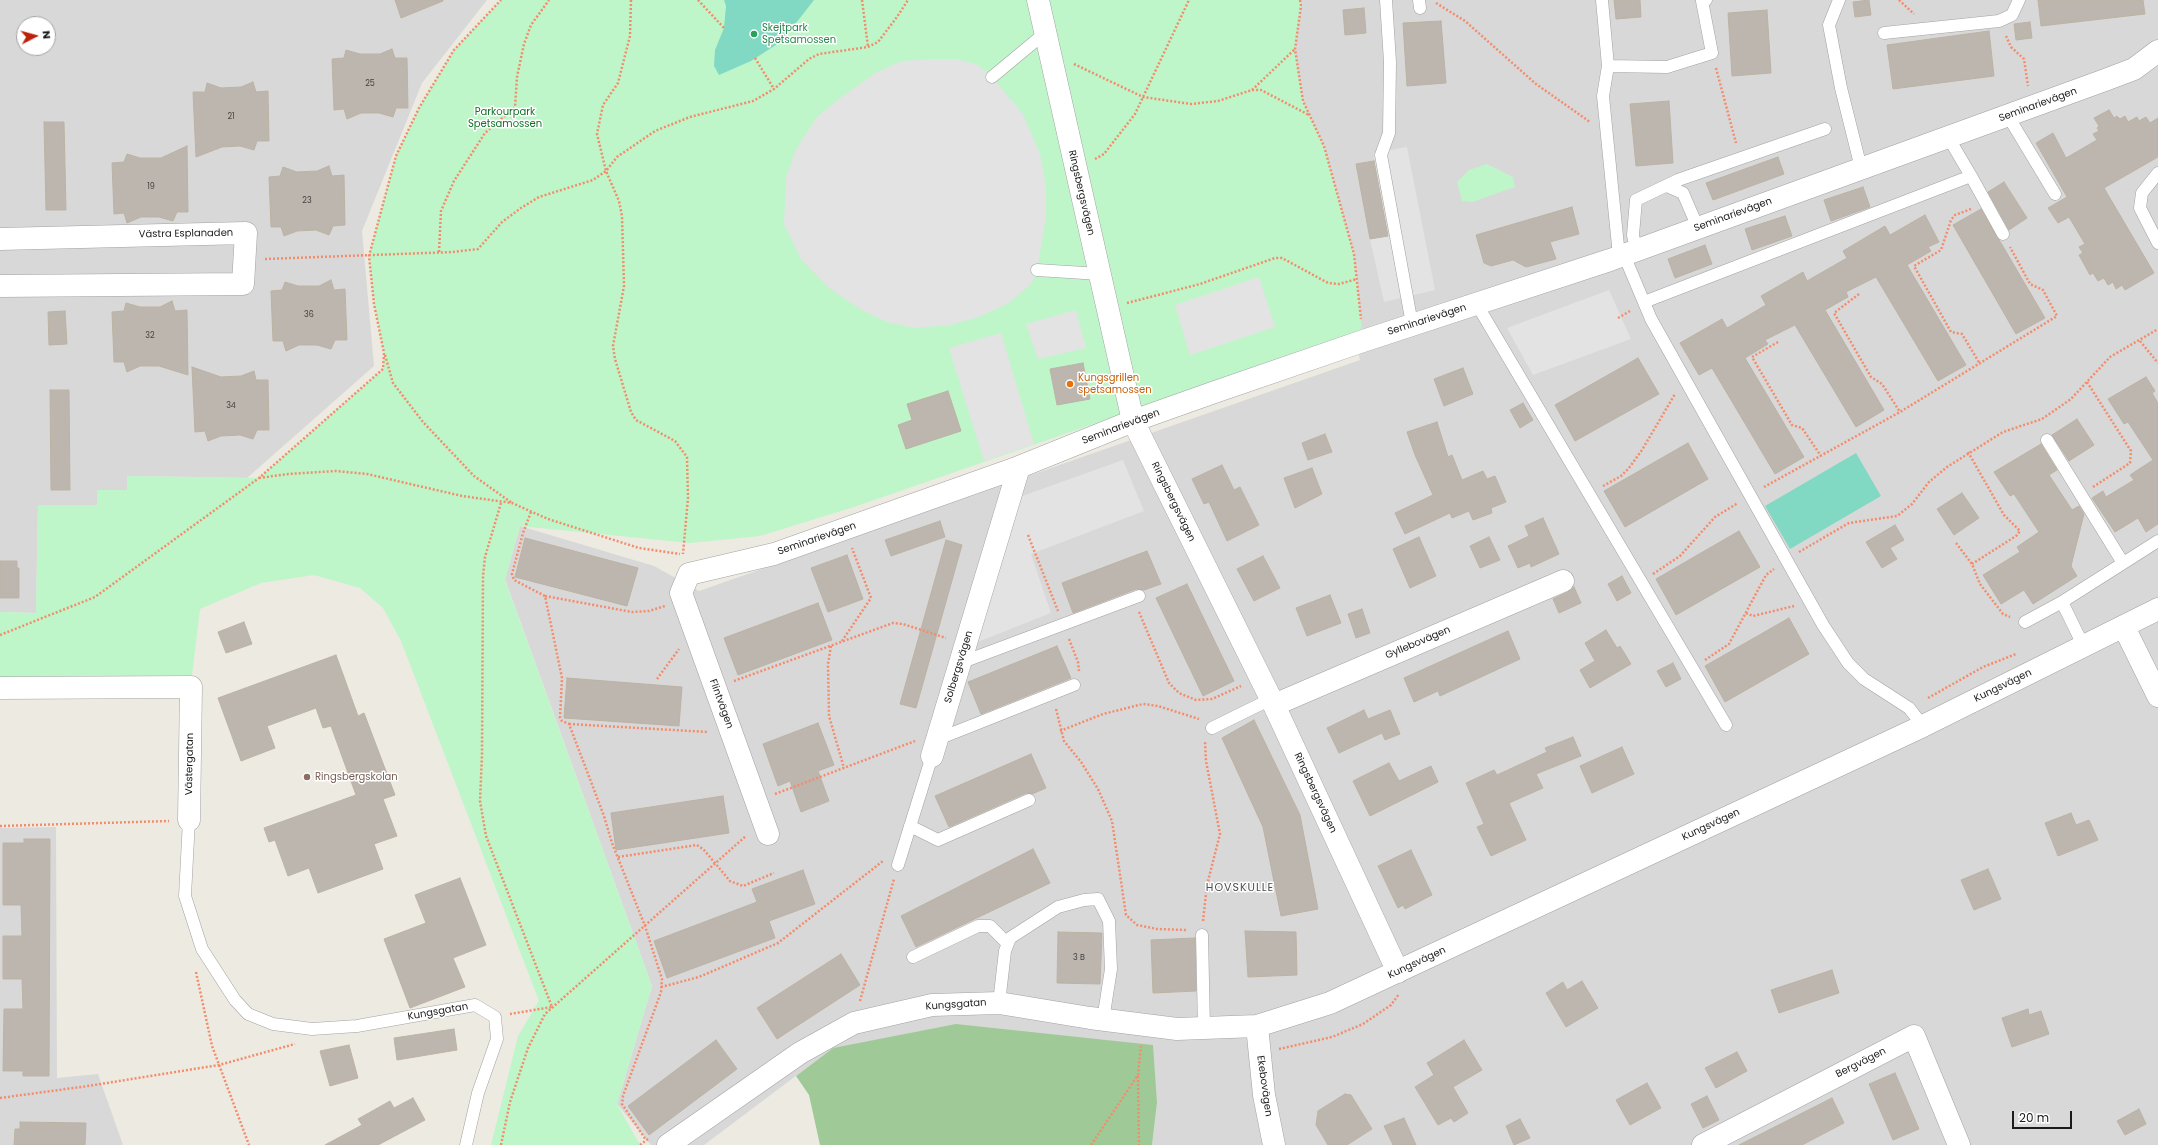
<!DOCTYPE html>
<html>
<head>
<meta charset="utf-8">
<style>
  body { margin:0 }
  #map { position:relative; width:2158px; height:1145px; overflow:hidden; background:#eceae1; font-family:Poppins,sans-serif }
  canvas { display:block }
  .north { position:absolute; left:16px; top:16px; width:40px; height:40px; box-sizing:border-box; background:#fff; border:1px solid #a4a4a4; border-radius:50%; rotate:84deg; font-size:11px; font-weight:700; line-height:16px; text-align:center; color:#1b1b1b }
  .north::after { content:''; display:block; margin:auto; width:14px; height:18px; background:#bd2209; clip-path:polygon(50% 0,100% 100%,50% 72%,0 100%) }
  .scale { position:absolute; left:2012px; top:1111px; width:60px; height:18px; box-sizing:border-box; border:2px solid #1b1b1b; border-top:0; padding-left:5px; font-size:12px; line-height:14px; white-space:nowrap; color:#1b1b1b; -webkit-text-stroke:3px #fff; paint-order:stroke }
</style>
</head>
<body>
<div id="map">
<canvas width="2158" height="1145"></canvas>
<div class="north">N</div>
<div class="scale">20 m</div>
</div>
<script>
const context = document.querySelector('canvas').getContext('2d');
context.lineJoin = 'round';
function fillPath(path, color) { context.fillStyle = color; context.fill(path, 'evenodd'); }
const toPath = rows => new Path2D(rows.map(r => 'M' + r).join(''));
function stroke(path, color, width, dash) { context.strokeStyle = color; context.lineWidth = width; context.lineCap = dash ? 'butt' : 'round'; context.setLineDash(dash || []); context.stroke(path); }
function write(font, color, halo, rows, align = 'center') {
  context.font = font + ' Poppins,sans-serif'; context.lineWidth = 3; context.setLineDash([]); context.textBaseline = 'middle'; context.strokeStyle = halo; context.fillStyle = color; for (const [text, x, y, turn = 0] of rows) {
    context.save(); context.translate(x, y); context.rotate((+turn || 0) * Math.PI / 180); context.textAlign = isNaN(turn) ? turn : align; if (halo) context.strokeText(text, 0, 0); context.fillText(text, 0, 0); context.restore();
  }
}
const residential = toPath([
  [0,0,487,0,422,83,362,231,374,366,247,478,128,476,127,490,97,505,38,505,36,613,0,612],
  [24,24,48,24,48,48,24,48],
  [1278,0,2158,0,2158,1145,1152,1145,1157,1103,833,1048,704,1145,651,1145,617,1104,652,986,505,579,520,526,654,566,699,591,1360,360],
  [56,827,57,1078,98,1074,123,1145,0,1145,0,828]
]);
const forest = toPath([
  [956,1024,1153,1045,1157,1103,1152,1145,820,1145,809,1095,796,1076,833,1048]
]);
const park = toPath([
  [501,0,1300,0,1301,6,1295,49,1303,101,1324,146,1354,254,1362,331,854,507,760,536,690,543,520,526,505,580,652,986,617,1104,640,1145,491,1145,518,1036,539,1001,401,641,383,608,360,588,314,575,261,583,200,609,192,675,0,678,0,612,36,613,38,505,97,505,97,490,127,490,127,476,259,478,383,369,384,353,374,304,369,256,396,156,419,108,454,50],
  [1487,164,1513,177,1515,187,1472,202,1462,201,1457,182,1469,170]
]);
const pitch = toPath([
  [724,0,814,0,782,41,751,61,719,75,714,66,715,50,724,28,726,6],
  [1856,453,1881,496,1790,549,1765,506]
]);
const parking = toPath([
  [929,59,957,59,978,65,992,77,1023,114,1040,154,1046,186,1046,217,1037,270,1032,283,1009,303,979,317,950,325,915,328,887,322,863,311,829,288,801,259,784,224,786,178,796,149,817,117,840,98,877,72,902,61],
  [1407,147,1435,290,1384,302,1370,239,1388,236,1373,153],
  [1259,277,1275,327,1190,355,1175,305],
  [1609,290,1631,339,1533,375,1507,328],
  [1076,310,1086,348,1038,359,1026,324],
  [1001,333,1034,444,984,461,949,348],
  [1123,460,1144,511,1031,554,1051,613,965,647,1011,500]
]);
const building = toPath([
  [395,0,443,0,443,1,401,18,395,0],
  [1614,0,1640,0,1641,17,1616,19,1614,0],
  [1869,0,1871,15,1855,17,1853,2,1869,0],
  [2038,0,2143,0,2145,14,2041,26,2038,0],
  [1364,8,1366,33,1345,35,1343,10,1364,8],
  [1767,10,1771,73,1732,76,1728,13,1767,10],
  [1441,21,1446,83,1407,86,1403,23,1441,21],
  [2030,22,2032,38,2016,40,2014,24,2030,22],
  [1989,31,1994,76,1893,89,1887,45,1989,31],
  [392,49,395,58,407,58,408,108,396,108,393,117,379,113,361,113,347,119,344,109,334,110,332,59,344,58,346,50,360,54,380,54,392,49],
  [253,82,256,92,268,91,269,141,257,141,254,150,240,146,222,147,196,157,193,92,205,92,207,83,221,88,241,87,253,82],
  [1669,101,1673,163,1636,166,1630,104,1669,101],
  [2109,110,2114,118,2117,116,2120,119,2125,116,2128,122,2137,117,2139,121,2146,117,2150,123,2158,118,2158,157,2104,188,2154,273,2125,290,2122,285,2116,289,2113,282,2108,285,2104,278,2098,281,2093,273,2090,275,2079,255,2083,253,2079,247,2085,244,2069,217,2058,223,2048,208,2067,197,2036,143,2053,133,2066,158,2097,140,2093,134,2099,131,2097,128,2099,126,2094,118,2109,110],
  [44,122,64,122,66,210,46,210,44,122],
  [187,146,188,212,177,212,173,221,159,217,141,217,127,223,124,213,114,214,112,163,124,162,127,154,140,158,161,158,187,146],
  [1778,157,1784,174,1713,200,1706,183,1778,157],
  [1374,161,1388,236,1370,239,1356,164,1374,161],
  [329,166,332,176,344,175,345,225,333,226,329,235,316,230,297,231,284,236,281,227,271,227,269,177,280,176,283,167,297,172,317,171,329,166],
  [2004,182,2027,218,2009,230,1988,192,2004,182],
  [1863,187,1870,207,1831,221,1824,200,1863,187],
  [1572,207,1579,234,1550,242,1556,259,1526,267,1513,260,1491,266,1484,263,1476,235,1572,207],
  [1981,209,2045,318,2016,334,1953,225,1981,209],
  [1925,215,1939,242,1928,247,1931,251,1907,265,1966,365,1938,381,1876,277,1846,292,1848,297,1825,310,1884,410,1856,427,1795,325,1765,340,1768,344,1745,358,1804,457,1775,474,1712,368,1699,375,1680,343,1722,319,1727,328,1766,305,1761,296,1803,272,1807,281,1847,258,1843,251,1885,226,1890,235,1925,215],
  [1785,216,1792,236,1752,250,1745,229,1785,216],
  [1705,245,1712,264,1675,278,1668,259,1705,245],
  [331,280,334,290,345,289,347,340,335,340,331,349,317,345,299,345,286,351,283,341,273,341,271,291,282,290,285,282,298,286,319,286,331,280],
  [172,301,175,311,187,310,188,375,159,366,140,366,127,372,124,362,114,362,112,312,124,311,126,303,140,307,160,307,172,301],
  [65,311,67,344,49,345,48,312,65,311],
  [1638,358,1659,394,1575,441,1555,405,1638,358],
  [1083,363,1090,399,1057,405,1050,369,1083,363],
  [192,367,221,377,241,376,254,371,256,380,268,380,269,430,257,430,253,439,240,435,221,436,208,441,205,431,195,432,192,367],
  [1463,368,1473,394,1444,406,1434,379,1463,368],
  [2146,377,2155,391,2152,393,2158,403,2158,524,2146,532,2138,518,2115,532,2092,498,2103,491,2106,497,2134,480,2130,475,2153,460,2128,422,2124,424,2108,399,2146,377],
  [50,390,69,390,70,490,51,490,50,390],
  [948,391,961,431,906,449,898,425,912,420,907,404,948,391],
  [1523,403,1533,420,1520,428,1510,410,1523,403],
  [2077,419,2094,445,2069,461,2052,435,2077,419],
  [1437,422,1448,457,1452,455,1462,480,1483,471,1487,479,1495,476,1506,502,1491,508,1492,513,1473,520,1469,511,1452,518,1450,513,1405,534,1395,513,1433,495,1415,455,1407,432,1437,422],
  [1325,434,1332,452,1308,460,1302,443,1325,434],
  [1688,443,1708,479,1625,527,1604,491,1688,443],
  [2041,444,2057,470,2049,475,2072,510,2079,506,2084,514,2071,566,2077,576,2033,604,2024,590,2001,604,1983,575,2020,552,2017,547,2039,532,2014,494,2010,496,1994,472,2041,444],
  [1222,465,1234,490,1240,487,1259,525,1227,541,1209,502,1204,504,1192,479,1222,465],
  [1312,468,1322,494,1295,508,1284,478,1312,468],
  [1962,493,1979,518,1954,535,1937,509,1962,493],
  [1543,518,1559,554,1531,567,1530,563,1518,568,1508,546,1529,536,1525,526,1543,518],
  [940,521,945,537,891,556,885,540,940,521],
  [1895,525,1904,540,1890,548,1897,559,1882,568,1866,542,1895,525],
  [1739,531,1760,567,1676,615,1656,579,1739,531],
  [1419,537,1436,576,1410,588,1393,549,1419,537],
  [1489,537,1500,560,1480,568,1470,546,1489,537],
  [525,538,638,568,627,606,515,577,525,538],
  [946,540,962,545,916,708,900,704,946,540],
  [1147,551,1161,584,1144,590,1136,589,1073,613,1062,583,1147,551],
  [847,555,863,599,828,612,811,568,847,555],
  [1263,556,1280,588,1254,601,1237,569,1263,556],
  [0,561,17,561,17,568,19,568,19,598,0,598,0,561],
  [1622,576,1631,593,1617,601,1608,584,1622,576],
  [1187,584,1234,681,1203,696,1156,598,1187,584],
  [1574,587,1581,603,1559,613,1553,599,1568,592,1574,587],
  [1330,595,1341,623,1307,636,1296,608,1330,595],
  [818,603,832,640,738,675,724,638,818,603],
  [1362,609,1370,633,1356,638,1348,614,1362,609],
  [1789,618,1809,654,1725,702,1705,666,1789,618],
  [244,622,252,644,226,653,218,632,244,622],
  [1606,630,1617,648,1620,646,1631,664,1590,688,1580,670,1595,661,1585,643,1606,630],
  [1508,631,1520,659,1440,696,1438,691,1414,702,1404,678,1508,631],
  [1057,646,1071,678,981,714,968,682,1057,646],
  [336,655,358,716,364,713,395,795,383,799,397,836,374,844,383,869,318,893,309,868,288,876,275,840,269,842,264,828,356,795,331,726,323,728,316,708,267,726,275,748,241,761,218,698,336,655],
  [1673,663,1681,679,1666,687,1657,671,1673,663],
  [567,678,682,687,679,726,564,718,567,678],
  [1364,710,1368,719,1390,710,1400,734,1385,740,1382,733,1339,753,1327,728,1364,710],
  [1254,720,1300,815,1318,909,1281,916,1263,827,1222,738,1254,720],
  [818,723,834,765,818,771,829,801,801,812,790,781,778,786,763,744,818,723],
  [1573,737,1581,756,1536,774,1543,788,1509,803,1526,840,1491,856,1477,827,1484,824,1466,783,1494,770,1497,775,1547,752,1545,748,1573,737],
  [1622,747,1634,774,1592,793,1580,766,1622,747],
  [1031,754,1046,788,1032,794,1026,793,949,827,935,796,1031,754],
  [1389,763,1399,781,1431,766,1438,782,1370,816,1353,781,1389,763],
  [723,796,729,833,616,850,611,813,723,796],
  [2071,813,2076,825,2089,820,2098,840,2058,856,2045,823,2071,813],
  [24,839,50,839,49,1076,23,1076,23,1071,3,1071,4,1009,23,1009,22,979,3,979,3,936,22,936,21,905,3,905,3,843,24,843,24,839],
  [1033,849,1050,883,916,947,901,916,1033,849],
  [1411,850,1432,895,1405,909,1403,905,1398,908,1378,866,1411,850],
  [1988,869,2001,899,1974,910,1961,880,1988,869],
  [803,870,815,904,769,921,775,938,667,978,654,941,757,902,752,889,803,870],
  [460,878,486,945,453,958,465,987,410,1008,384,939,426,923,415,895,460,878],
  [1245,931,1296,932,1297,975,1248,977,1245,931],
  [1058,932,1102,933,1100,984,1057,983,1058,932],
  [1195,938,1196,991,1153,993,1151,940,1195,938],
  [841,954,860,985,777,1039,757,1008,841,954],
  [1832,970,1839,993,1779,1013,1771,990,1832,970],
  [1582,981,1598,1008,1566,1027,1546,993,1563,982,1567,990,1582,981],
  [2028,1009,2029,1015,2041,1011,2049,1034,2012,1047,2002,1018,2028,1009],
  [454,1029,457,1050,397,1060,394,1038,454,1029],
  [716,1040,737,1069,649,1135,628,1106,716,1040],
  [1464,1040,1482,1070,1453,1087,1468,1113,1454,1122,1451,1118,1438,1125,1415,1087,1434,1075,1427,1063,1464,1040],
  [349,1045,358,1078,330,1086,320,1051,349,1045],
  [1737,1052,1747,1071,1716,1088,1705,1068,1737,1052],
  [1895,1073,1919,1129,1893,1140,1869,1084,1895,1073],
  [1647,1083,1661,1108,1630,1125,1616,1100,1647,1083],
  [1345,1094,1351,1095,1372,1129,1347,1145,1328,1145,1316,1125,1318,1111,1345,1094],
  [1707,1096,1719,1120,1703,1128,1691,1104,1707,1096],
  [413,1098,425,1120,378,1145,325,1145,362,1125,358,1119,390,1101,394,1108,413,1098],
  [1832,1098,1844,1123,1802,1145,1739,1145,1832,1098],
  [2139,1109,2146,1124,2125,1135,2117,1121,2139,1109],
  [1404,1118,1416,1145,1393,1145,1384,1126,1404,1118],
  [1520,1119,1530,1138,1514,1145,1506,1126,1520,1119],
  [20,1122,86,1123,85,1145,14,1145,15,1129,20,1129,20,1122]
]);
const path = toPath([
  [631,0,630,36,618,83,603,105,597,134,606,171,619,201,622,216,624,286,613,346,615,359,631,412,636,420,675,441,687,457,688,498,683,554],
  [698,0,724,28],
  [862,0,868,47],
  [1300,0,1301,6,1295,49,1303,101,1324,146,1354,254,1361,319],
  [1899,0,1914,14],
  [1436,3,1465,21,1536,84,1590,122],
  [2006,36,2011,47,2024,59,2028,86],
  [755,58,774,89],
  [1074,64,1143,97,1191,104,1218,101,1252,90,1261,90,1309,115],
  [1716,68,1736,143],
  [1252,90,1294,50],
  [1095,159,1104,154,1135,114,1189,0],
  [1971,209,1955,215,1951,220,1941,250,1914,266,1951,332,1962,334,1980,364],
  [439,252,441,211,454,181,485,133,515,107,517,77,524,44,531,25,549,0],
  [265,259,453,252,478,249,502,222,521,208,539,197,593,180,606,171,617,157,655,131,690,117,753,101,774,89,809,59,819,54,868,47,878,42,897,17,908,0],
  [1859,294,1834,313,1871,377,1882,384,1900,412],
  [1127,303,1200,284,1275,258,1282,258,1328,283,1339,284,1357,279],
  [1618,318,1630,311],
  [2140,341,2158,363],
  [1778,342,1752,357,1792,425,1802,428,1821,456],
  [385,355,393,383,423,422,474,476,512,503],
  [2087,382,2131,451,2130,463,2093,487],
  [1968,452,2004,515,2020,531,2016,536,1972,564],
  [259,478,288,474,336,471,367,474,462,496,512,503,548,519,639,548,680,554],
  [1603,486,1621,476,1629,468,1642,450,1675,394],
  [1764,487,1900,412,2057,316,2043,290,2030,284,2010,247],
  [501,503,485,557,483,576,482,755,480,801,486,836,552,1007,510,1014],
  [531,512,523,533,512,574,514,580,545,596,562,678,560,718,562,721,569,724,604,816,612,843,645,926,662,979,661,992,623,1096,622,1104,646,1140],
  [1028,535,1058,611],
  [1956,543,1972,564,1980,584,2003,614,2010,617],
  [1799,552,1849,523,1897,516,1912,504,1929,482,1947,467,2003,432,2042,419,2071,399,2110,357,2158,329],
  [1653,574,1680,556,1715,517,1738,503],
  [545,596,632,612,649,611,665,606],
  [1139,612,1169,683,1179,693,1196,700,1212,699,1241,686],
  [1746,613,1753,616,1794,606],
  [0,635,95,597,259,478,383,369,384,353,374,304,369,256,396,156,419,108,454,50,501,0],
  [1069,639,1078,662,1079,671],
  [842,641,871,598,852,548],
  [831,646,828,664,829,716,844,768],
  [1705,660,1729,644,1766,575,1774,569],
  [657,679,679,649],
  [734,681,893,623,903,624,946,638],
  [1928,698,1983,667,2016,654],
  [1056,709,1064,741,1081,762,1098,789,1112,821,1126,915,1137,925,1157,929,1187,930],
  [569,724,708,732],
  [1060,731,1103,714,1143,704,1158,706,1199,719],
  [775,794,915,741],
  [0,826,169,821],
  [618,857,697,845,704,850,730,881,743,886,774,873],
  [1203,921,1207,885,1220,834,1206,761,1205,741],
  [196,972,212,1046,249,1145],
  [661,987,699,977,778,943,883,861],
  [860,1001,894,879],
  [1279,1049,1332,1037,1363,1024,1391,1005,1399,994],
  [1138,1076,1139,1145],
  [0,1098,88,1086,219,1065,295,1044],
  [501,1145,510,1102,528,1048,545,1014,746,836],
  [640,1145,648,1139],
  [1091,1145,1138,1075,1141,1046]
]);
const lane = toPath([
  [1386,0,1390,62,1389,133,1381,155,1412,324],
  [1419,0,1420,8],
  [1602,0,1608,66,1603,96,1619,256],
  [1839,0,1829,25,1841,88,1861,168],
  [1884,33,1999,21,2012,15,2019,0],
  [1608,66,1667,67,1712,53,1702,1,1706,0],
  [992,77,1045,33],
  [2008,116,2055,194],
  [1948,137,1971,176],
  [2158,173,2142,193,2140,208,2158,243],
  [1667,186,1683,193,1698,228],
  [1636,250,1633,235,1636,200,1678,180,1825,129],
  [1624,255,1651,319,1823,625,1848,663,1864,679,1909,708,1923,726],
  [1037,270,1100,274],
  [1644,302,1971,176,2003,234],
  [1476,303,1726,725],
  [2047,440,2123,563],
  [2062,602,2084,647],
  [2025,622,2062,602,2158,541],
  [960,663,1139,596],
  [1212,728,1271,699],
  [938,739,1074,685],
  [189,820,185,896,202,949,235,1000,248,1014,273,1024,312,1029,357,1026,475,1005,495,1017,497,1039,478,1093,466,1145],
  [910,826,938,840,1029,800],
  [898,865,932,756],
  [1202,935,1204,1028],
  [913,957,978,926,990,926,1007,943],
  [999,1003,1005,951,1010,938,1058,907,1084,900,1098,899,1109,921,1111,969,1103,1020]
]);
const street = toPath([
  [1038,0,1133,421,1274,705,1398,972],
  [0,239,246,233,243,284,0,286],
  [2124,627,2158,696],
  [0,688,191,687,189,820],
  [1274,705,1563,581],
  [932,756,1019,467],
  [768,834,681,593,689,574,774,554,1019,467,1133,421,1212,393,1363,341,1610,260,2105,80,2134,69,2158,51],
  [1257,1026,1264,1095,1274,1145],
  [668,1145,800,1053,854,1023,932,1005,999,1003,1090,1018,1177,1029,1257,1026,1330,1003,1923,726,2158,609],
  [1703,1145,1914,1036,1959,1145]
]);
const markers = [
  [754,34,4,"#2e9e5b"],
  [1070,384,4,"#e8710a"],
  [307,777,4,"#8d6e63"]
];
const numberNames = [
  ["25",370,84],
  ["21",231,117],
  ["19",151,187],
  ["23",307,201],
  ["36",309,315],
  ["32",150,336],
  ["34",231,406],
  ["3 B",1079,958]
];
const leisureNames = [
  ["Skejtpark",762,28],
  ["Spetsamossen",762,40]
];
const streetNames = [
  ["Seminarievägen",2038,105,-20],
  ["Ringsbergsvägen",1081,193,77],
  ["Seminarievägen",1733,215,-20],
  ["Västra Esplanaden",186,234,-1],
  ["Seminarievägen",1427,320,-18],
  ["Seminarievägen",1121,427,-21],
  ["Ringsbergsvägen",1173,502,64],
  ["Seminarievägen",817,539,-19],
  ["Gyllebovägen",1418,643,-23],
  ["Solbergsvägen",959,667,-73],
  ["Kungsvägen",2003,686,-26],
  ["Flintvägen",721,704,70],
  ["Västergatan",190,764,-89],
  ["Ringsbergsvägen",1315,793,65],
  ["Kungsvägen",1711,825,-25],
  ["Kungsvägen",1417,963,-25],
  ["Kungsgatan",956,1005,-4],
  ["Kungsgatan",438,1012,-10],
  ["Bergvägen",1861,1063,-27],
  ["Ekebovägen",1264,1086,82]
];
const parkNames = [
  ["Parkourpark",505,112],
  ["Spetsamossen",505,124]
];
const foodNames = [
  ["Kungsgrillen",1078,378],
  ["spetsamossen",1078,390]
];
const educationNames = [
  ["Ringsbergskolan",315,777]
];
const neighbourhoodNames = [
  ["HOVSKULLE",1240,888]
];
fillPath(residential, '#d9d8d8');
fillPath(forest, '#9fca97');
fillPath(park, '#bef6ca');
fillPath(pitch, '#81d9c3');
fillPath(parking, '#e3e3e3');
fillPath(building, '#bcb6ae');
stroke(building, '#bdb3a4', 1);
stroke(lane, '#a2a2a2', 13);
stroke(street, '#a2a2a2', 23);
stroke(path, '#f38c6b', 2.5, [2, 2]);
stroke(lane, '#fff', 12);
stroke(street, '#fff', 22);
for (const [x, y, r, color] of markers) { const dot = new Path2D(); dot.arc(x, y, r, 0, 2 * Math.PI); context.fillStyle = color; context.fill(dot); stroke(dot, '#fff', 1.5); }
write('8px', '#434240', null, numberNames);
write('10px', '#27864d', '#fff', leisureNames, 'left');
write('10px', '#1b1b1b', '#fff', streetNames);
write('10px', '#107225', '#fff', parkNames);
write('10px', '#c56008', '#fff', foodNames, 'left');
write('10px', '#785e54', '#fff', educationNames, 'left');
context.letterSpacing = '1px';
write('11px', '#4e4e4e', '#fff', neighbourhoodNames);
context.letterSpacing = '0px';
</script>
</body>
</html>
